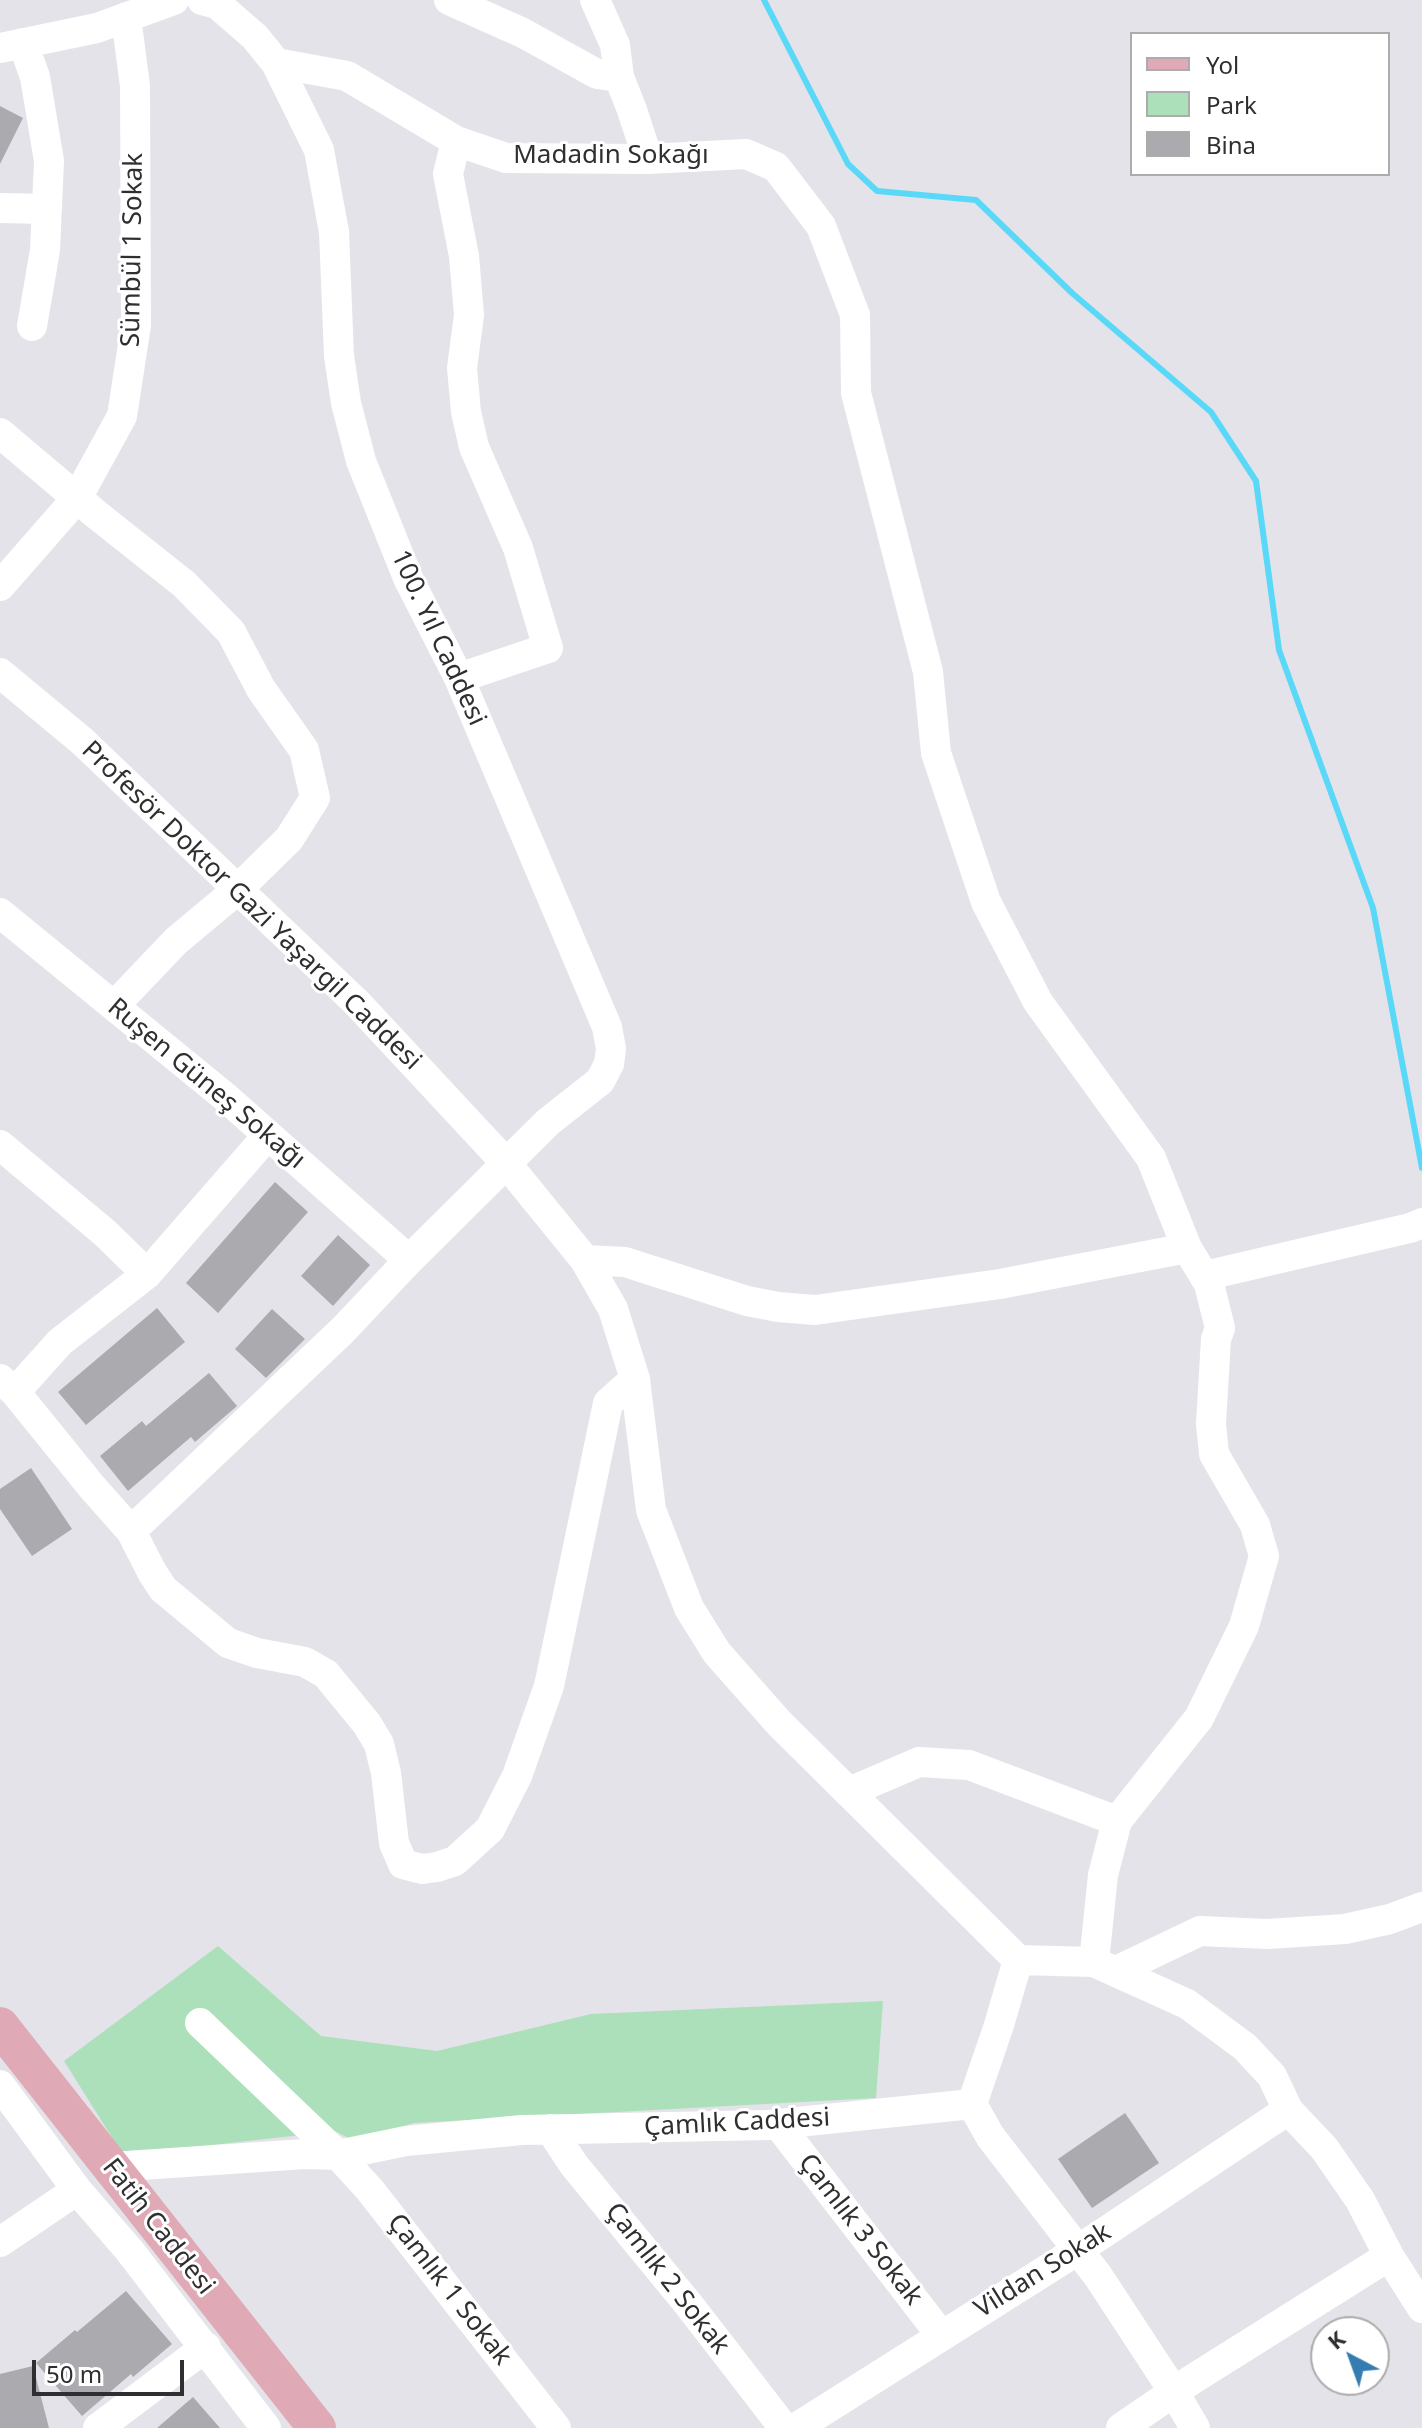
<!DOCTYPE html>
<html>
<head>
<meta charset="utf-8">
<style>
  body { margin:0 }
  #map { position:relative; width:1422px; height:2428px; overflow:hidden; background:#e4e3e9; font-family:"Noto Sans",sans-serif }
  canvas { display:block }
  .legend { position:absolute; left:1130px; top:32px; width:260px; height:144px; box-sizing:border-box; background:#fff; border:2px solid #acacad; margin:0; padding:10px 14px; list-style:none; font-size:24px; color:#2f2f31 }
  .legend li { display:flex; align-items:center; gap:16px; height:40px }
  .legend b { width:40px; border:2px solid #acacad }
  .north { position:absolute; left:1310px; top:2316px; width:80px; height:80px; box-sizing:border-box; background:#fff; border:2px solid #acacad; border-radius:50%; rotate:319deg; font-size:22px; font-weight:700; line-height:32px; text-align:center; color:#2f2f31 }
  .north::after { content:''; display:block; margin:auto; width:28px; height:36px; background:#347db1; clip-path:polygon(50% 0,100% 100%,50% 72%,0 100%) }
  .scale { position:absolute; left:32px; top:2360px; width:152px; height:36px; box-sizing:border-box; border:4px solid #2f2f31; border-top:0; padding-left:10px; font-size:24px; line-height:28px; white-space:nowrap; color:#2f2f31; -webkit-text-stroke:6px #fff; paint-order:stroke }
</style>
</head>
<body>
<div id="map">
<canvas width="1422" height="2428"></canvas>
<ul class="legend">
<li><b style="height:10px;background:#dfaab6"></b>Yol</li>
<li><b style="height:22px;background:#ace0ba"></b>Park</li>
<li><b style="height:22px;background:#abaaaf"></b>Bina</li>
</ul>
<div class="north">K</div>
<div class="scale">50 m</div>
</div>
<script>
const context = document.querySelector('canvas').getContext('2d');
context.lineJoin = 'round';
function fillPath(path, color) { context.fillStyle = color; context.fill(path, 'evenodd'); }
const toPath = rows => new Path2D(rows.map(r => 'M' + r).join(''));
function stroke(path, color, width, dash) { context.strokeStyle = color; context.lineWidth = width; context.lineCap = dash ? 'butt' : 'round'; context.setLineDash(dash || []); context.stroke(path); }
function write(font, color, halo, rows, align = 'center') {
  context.font = font + ' "Noto Sans",sans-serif'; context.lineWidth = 6; context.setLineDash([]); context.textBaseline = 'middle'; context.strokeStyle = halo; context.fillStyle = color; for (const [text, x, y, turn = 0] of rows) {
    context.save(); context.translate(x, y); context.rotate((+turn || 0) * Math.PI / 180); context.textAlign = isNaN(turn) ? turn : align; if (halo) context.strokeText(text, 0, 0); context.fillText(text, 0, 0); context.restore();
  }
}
const green = toPath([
  [218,1946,321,2036,437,2051,591,2014,883,2001,876,2098,414,2123,354,2141,329,2128,301,2135,123,2155,64,2061]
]);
const stream = toPath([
  [764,0,848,164,877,191,976,200,1072,293,1211,412,1256,481,1279,650,1373,908,1422,1168]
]);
const building = toPath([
  [0,106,23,118,0,164],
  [275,1182,308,1212,218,1313,186,1283],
  [338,1235,370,1265,333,1306,301,1276],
  [157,1308,185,1342,86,1425,58,1392],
  [272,1309,305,1339,266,1378,235,1349],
  [209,1373,237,1406,195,1442,191,1437,128,1491,100,1456,142,1421,146,1426],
  [31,1468,72,1529,32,1556,0,1509,0,1489],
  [1125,2113,1159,2163,1092,2208,1058,2159],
  [126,2291,172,2344,133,2377,131,2374,82,2416,36,2363,75,2330,77,2332],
  [33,2366,49,2428,0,2428,0,2374],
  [193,2397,220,2428,157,2428]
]);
const minor = toPath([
  [449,0,523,33,597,74,619,77],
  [595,0,615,45,619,77,632,110,648,159],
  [23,43,35,77,49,161,45,250,32,326],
  [0,48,97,28,174,0],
  [276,63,347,76,456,141,506,158,648,159,746,154,776,167,821,226,855,315,856,393,928,672,936,753,986,902,1038,1002,1151,1158,1187,1248,1209,1284,1220,1328,1216,1339,1211,1424,1214,1454,1255,1525,1264,1556,1244,1626,1199,1718,1117,1821,1103,1875,1094,1962],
  [456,141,448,174,464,256,469,315,462,368,466,412,474,447,518,548,548,648,459,678],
  [0,208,47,209],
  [0,433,97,515,184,584,231,632,261,689,304,750,315,798,289,839,237,890,176,941,114,1006],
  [0,586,77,498,122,416,136,325,135,86,126,17],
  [0,673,82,741,357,1003,506,1163,585,1260,613,1309,635,1379,651,1510,689,1608,717,1653,779,1723,1018,1960,1094,1962,1187,2004,1245,2047,1272,2076,1288,2110,1324,2148,1360,2200,1389,2256,1422,2308],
  [0,913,224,1096,409,1260],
  [0,1145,105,1233,147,1274],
  [585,1260,625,1262,747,1301,778,1307,815,1310,1000,1284,1187,1248],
  [1204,1276,1410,1228,1422,1223],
  [0,1379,15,1392,92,1487,131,1531,152,1572,163,1589,228,1643,257,1653,305,1662,326,1674,367,1724,379,1744,386,1773,394,1843,403,1864,422,1869,437,1867,455,1861,490,1829,517,1776,549,1686,608,1403,635,1379],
  [15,1392,60,1342,147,1274,268,1135],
  [131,1531,343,1330,409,1260,548,1122,600,1081,609,1064,611,1049,607,1027,459,678,408,578,361,461,346,403,339,356,334,232,319,150,276,63,255,37,217,4,202,0],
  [849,1792,919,1762,969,1765,1117,1821],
  [1116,1971,1200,1931,1267,1934,1345,1929,1390,1919,1422,1907],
  [200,2023,338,2155,370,2190,556,2428],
  [0,2085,77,2190,129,2250,266,2428],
  [972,2104,990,2136,1098,2276,1174,2392,1195,2428],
  [972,2104,999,2025,1018,1960],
  [778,2124,941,2335],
  [550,2129,574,2165,689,2305,784,2428],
  [111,2167,305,2154,338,2155,406,2141,522,2130,769,2125,972,2104],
  [0,2242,77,2190],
  [98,2428,206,2347],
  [796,2428,1078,2250,1288,2110],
  [1121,2428,1193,2379,1389,2256]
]);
const major = toPath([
  [0,2026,317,2428]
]);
const streetNames = [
  ["Madadin Sokağı",611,156],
  ["Sümbül 1 Sokak",133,250,-89],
  ["100. Yıl Caddesi",438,638,65],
  ["Profesör Doktor Gazi Yaşargil Caddesi",251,906,44],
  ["Ruşen Güneş Sokağı",206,1084,40],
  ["Çamlık Caddesi",737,2123,-3],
  ["Fatih Caddesi",158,2227,52],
  ["Çamlık 3 Sokak",860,2230,52],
  ["Vildan Sokak",1043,2271,-32],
  ["Çamlık 2 Sokak",667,2279,52],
  ["Çamlık 1 Sokak",449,2290,52]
];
fillPath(green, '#ace0ba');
stroke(stream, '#5ad8f8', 6);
fillPath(building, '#abaaaf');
stroke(minor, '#fff', 30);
stroke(major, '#dfaab6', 38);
write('26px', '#2f2f31', '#fff', streetNames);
</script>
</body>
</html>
